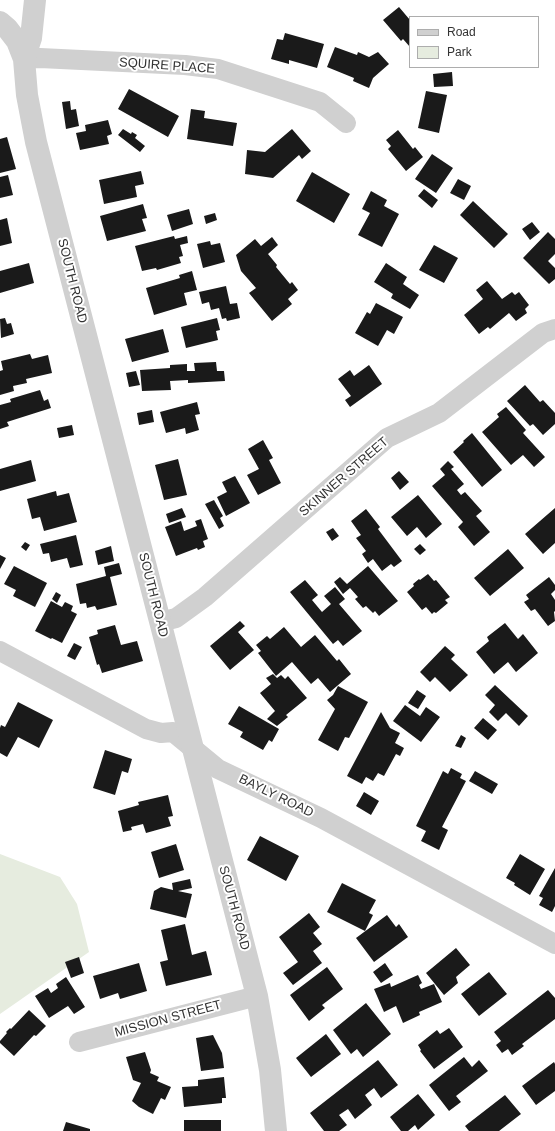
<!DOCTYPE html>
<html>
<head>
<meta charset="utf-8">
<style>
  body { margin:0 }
  #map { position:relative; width:555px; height:1131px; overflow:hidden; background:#fff; font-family:Arial,sans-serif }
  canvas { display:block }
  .legend { position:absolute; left:409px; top:16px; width:130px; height:52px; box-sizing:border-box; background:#fff; border:1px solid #adadad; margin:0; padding:5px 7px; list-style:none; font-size:12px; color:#333 }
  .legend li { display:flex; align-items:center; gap:8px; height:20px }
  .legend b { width:20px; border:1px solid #adadad }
</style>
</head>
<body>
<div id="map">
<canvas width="555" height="1131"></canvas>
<ul class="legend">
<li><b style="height:5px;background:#d0d0d0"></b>Road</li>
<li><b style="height:11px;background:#e6ecdf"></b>Park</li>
</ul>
</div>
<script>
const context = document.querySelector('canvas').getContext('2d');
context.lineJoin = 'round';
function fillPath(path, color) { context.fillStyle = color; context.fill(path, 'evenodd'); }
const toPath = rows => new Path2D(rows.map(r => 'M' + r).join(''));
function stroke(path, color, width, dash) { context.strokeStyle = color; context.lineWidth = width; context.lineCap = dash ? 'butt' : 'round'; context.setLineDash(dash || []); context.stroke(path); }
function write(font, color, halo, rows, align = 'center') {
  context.font = font + ' Arial,sans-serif'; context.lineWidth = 4; context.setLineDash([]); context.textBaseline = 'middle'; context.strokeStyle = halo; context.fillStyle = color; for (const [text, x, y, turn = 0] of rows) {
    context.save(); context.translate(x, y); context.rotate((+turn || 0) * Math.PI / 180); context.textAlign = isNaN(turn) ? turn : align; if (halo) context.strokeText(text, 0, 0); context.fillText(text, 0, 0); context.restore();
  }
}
const green = toPath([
  [0,854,60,877,77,904,89,952,0,1014]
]);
const building = toPath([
  [399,7,410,20,410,47,403,39,401,41,383,20],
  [285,33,324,44,317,68,289,60,289,64,271,59,277,39,283,40],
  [335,47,357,55,358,52,369,57,378,52,389,64,373,78,369,88,353,81,354,78,327,67],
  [452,72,453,86,434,87,433,74],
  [129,89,179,116,168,137,118,109],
  [426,91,447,95,439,133,418,128],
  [70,101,71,110,76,109,79,126,66,129,62,102],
  [191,109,205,111,204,118,237,123,233,146,187,139],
  [108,120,112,134,107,136,109,144,80,150,76,133,86,131,85,125],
  [123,129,131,134,132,132,137,135,135,138,145,146,140,152,118,135],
  [292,129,311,151,302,159,299,155,273,178,245,174,247,150,265,152],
  [398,130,413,149,415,147,423,157,406,171,388,149,391,146,386,140],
  [7,137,16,169,0,173,0,139],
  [432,154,453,168,436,193,415,179],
  [141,171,144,184,135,186,137,197,104,204,99,180],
  [312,172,350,194,334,223,296,201],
  [8,175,13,195,0,198,0,177],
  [458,179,471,186,464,200,450,193],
  [424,189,438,200,432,208,418,196],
  [371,191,387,200,384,206,399,214,382,247,358,235,370,213,362,209],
  [473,201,508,234,494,248,460,215],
  [143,204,147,218,142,219,146,231,107,241,100,216],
  [189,209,193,224,172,231,167,215],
  [215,213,217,220,206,224,204,216],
  [7,218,12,243,0,246,0,220],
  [532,222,540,232,530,240,522,229],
  [548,232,555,239,555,254,548,261,555,268,555,279,549,284,523,258],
  [174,236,175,239,187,236,188,243,180,245,183,256,179,257,181,263,157,270,156,268,142,271,135,246],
  [272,237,278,245,268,254,277,265,276,267,290,284,292,282,298,290,288,299,292,304,272,321,249,293,256,288,241,271,236,255,255,239,261,246],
  [210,241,211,245,220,243,225,262,203,268,197,244],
  [434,245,458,258,444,283,419,270],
  [29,263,34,283,0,293,0,271],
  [386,263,407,277,403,284,419,295,410,309,391,298,393,294,374,282],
  [192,271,197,290,184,293,187,305,154,315,146,288,180,278,179,275],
  [487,281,502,299,512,292,515,295,519,292,529,305,525,309,527,313,516,321,509,313,490,329,488,327,479,334,464,315,483,299,476,290],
  [226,286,230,304,237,303,240,318,227,321,226,318,222,319,219,308,211,310,209,302,202,304,199,292],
  [376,303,403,317,394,334,387,330,378,346,355,333,367,312,370,314],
  [5,318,7,324,11,323,14,334,1,338,0,319],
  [217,318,220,330,216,331,218,340,186,348,181,327],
  [163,329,169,352,132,362,125,339],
  [30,354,32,359,48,355,52,373,26,379,27,383,13,386,14,391,0,395,0,371,3,370,1,361],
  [216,362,217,371,224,371,225,381,188,383,188,380,170,381,171,390,142,391,140,370,170,368,170,365,187,364,187,371,195,371,194,363],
  [369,365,382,384,350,407,345,400,351,396,338,379,350,370,354,376],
  [136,371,140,385,129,387,126,373],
  [525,385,540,402,543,400,555,413,555,424,543,435,533,424,530,426,507,401],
  [40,390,44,401,48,399,51,408,7,422,9,426,0,429,0,405,11,402,10,399],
  [197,402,200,414,195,415,199,430,186,434,185,428,166,433,160,412],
  [506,407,526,430,523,433,545,457,534,467,523,455,511,465,482,432,499,417,497,414],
  [152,410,154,422,139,425,137,413],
  [72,425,74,435,59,438,57,428],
  [472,433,502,470,482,487,453,452,464,442,463,441],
  [263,440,273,458,269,460,281,483,258,495,247,475,259,469,248,449],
  [178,459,187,495,164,500,155,465],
  [31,460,36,481,0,491,0,469],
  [448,461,454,467,451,469,464,484,457,490,461,495,465,492,482,511,476,516,490,532,474,546,458,527,463,522,432,486,445,475,440,469],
  [399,471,409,482,400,490,391,478],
  [235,476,250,503,226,516,217,497,227,492,222,482],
  [56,491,57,496,69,493,77,522,44,531,40,517,32,519,27,499],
  [418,495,442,524,426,538,417,527,407,536,391,517],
  [214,500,223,516,220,518,224,526,219,529,205,504],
  [182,508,186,517,169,523,166,514],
  [555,508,555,543,543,554,525,534],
  [366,509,380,527,378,529,402,561,394,567,391,564,382,571,373,559,368,563,362,554,366,551,356,538,361,535,351,521],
  [201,519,208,539,203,541,205,547,198,550,197,548,176,556,165,527,181,521,184,531,197,526,195,521],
  [333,528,339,536,332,541,326,532],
  [76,535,83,565,70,568,67,558,51,562,49,553,43,554,40,544],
  [25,542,30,545,26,551,21,547],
  [420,544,426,550,420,555,414,549],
  [111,546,114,561,98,565,95,551],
  [508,549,524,568,490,596,474,578],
  [0,555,6,558,0,569],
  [119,563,122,574,110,577,117,605,97,610,95,606,87,608,86,603,80,604,76,584,106,576,104,567],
  [14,566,47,583,35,607,13,596,16,590,4,584],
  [368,566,398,601,379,616,375,611,373,613,366,606,363,608,355,599,358,597,350,588,343,594,334,582,340,577,347,584],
  [428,574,434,581,436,580,450,597,445,600,448,603,436,613,434,612,432,614,426,607,422,610,407,592,414,586,413,584,419,579,420,580],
  [549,577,555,585,555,590,551,594,555,600,555,611,554,612,555,621,548,626,535,609,531,611,524,602,529,599,526,595],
  [305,580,318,595,312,600,322,612,331,604,324,596,335,587,345,599,339,604,362,631,343,646,338,640,333,644,290,592],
  [56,592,61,595,57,603,52,599],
  [51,601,62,607,65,602,73,606,71,611,77,614,62,643,52,638,51,639,35,631],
  [240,621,245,626,238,632,254,650,230,670,210,646],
  [505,623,518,639,523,634,538,653,516,672,508,662,494,674,476,652,489,641,487,637],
  [115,625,121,645,137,641,143,661,102,673,99,664,97,665,89,637,98,634,97,630],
  [284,627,301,647,315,635,337,661,339,659,351,674,330,692,318,678,311,684,292,662,276,676,258,653,261,651,256,645,267,636,270,639],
  [74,643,82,647,75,660,67,656],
  [445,646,455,655,451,659,468,675,450,692,435,677,430,682,420,672],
  [273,674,277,678,281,675,285,679,288,676,307,698,286,715,288,717,277,726,267,719,275,711,260,693,271,684,266,678],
  [495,685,528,716,519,726,506,713,498,721,489,712,495,705,485,695],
  [338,686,368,702,349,738,345,737,338,751,318,740,335,709,327,700,333,695],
  [417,690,426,696,418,709,408,703],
  [18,702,53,720,39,748,18,737,7,757,0,753,0,728,1,725,5,727],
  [405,705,420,716,426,707,440,717,421,742,393,721],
  [239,706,279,729,272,742,269,740,263,750,240,737,243,732,228,724],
  [381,712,390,728,400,733,395,743,404,748,400,756,396,754,384,776,378,773,373,781,366,777,362,784,347,776],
  [483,718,497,730,488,740,474,728],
  [461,735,466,738,461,748,455,746],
  [105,750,132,759,128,773,122,771,115,795,93,788],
  [451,768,462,774,460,778,466,781,442,827,448,830,439,850,421,841,426,831,416,826,443,771,448,774],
  [475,771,498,784,492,794,469,781],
  [364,792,379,801,371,815,356,806],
  [168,795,173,816,168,817,171,826,146,833,143,824,131,827,132,830,123,832,118,811,139,805,138,802],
  [260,836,299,856,286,881,247,860],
  [176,844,184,870,159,878,151,852],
  [520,854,545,869,530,895,514,885,515,883,506,878],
  [555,868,555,906,552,912,539,905,543,898,539,896],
  [190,879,192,888,178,891,192,894,186,918,150,909,154,891,161,887,173,890,172,883],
  [342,883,376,900,369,913,373,915,365,931,327,912],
  [309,913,320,927,313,933,322,944,313,951,322,963,293,985,283,973,298,962,279,937],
  [387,915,396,927,399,924,408,937,374,962,356,938],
  [185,924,192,955,206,951,212,975,166,986,160,962,168,960,161,930],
  [456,948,470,965,456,977,458,983,444,995,426,973],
  [79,957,84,973,71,978,65,962],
  [139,963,147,991,120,999,118,993,100,999,93,976],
  [385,963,393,975,381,983,373,972],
  [327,967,343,989,322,1005,325,1008,309,1021,290,995],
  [489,972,507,994,479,1016,461,994],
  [418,975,422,983,419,985,421,989,434,984,442,1002,419,1012,420,1015,403,1023,396,1006,384,1012,374,989,390,983,391,987],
  [66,977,85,1007,74,1014,68,1006,49,1018,35,996,48,988,51,993,58,988,56,984],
  [548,990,555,998,555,1019,522,1044,524,1046,512,1055,508,1049,502,1053,496,1045,501,1041,494,1032],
  [366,1003,391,1034,363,1057,357,1049,351,1054,333,1030],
  [29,1010,46,1026,36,1036,34,1035,14,1056,0,1043,0,1041,7,1033,6,1032,10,1028,11,1029],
  [449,1028,463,1047,434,1069,420,1051,421,1050,418,1045,437,1030,440,1034],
  [326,1034,341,1054,311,1077,296,1058],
  [213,1035,222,1053,224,1068,201,1071,196,1038],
  [145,1052,151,1070,150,1073,159,1077,157,1081,171,1087,165,1100,161,1098,153,1114,139,1107,132,1101,141,1083,133,1080,126,1057],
  [464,1057,472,1067,479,1060,488,1071,456,1096,461,1102,449,1111,429,1085],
  [378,1060,398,1085,381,1098,374,1088,365,1095,372,1105,355,1119,348,1109,339,1115,347,1125,339,1131,324,1131,310,1113],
  [554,1062,555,1064,555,1091,536,1105,522,1086],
  [224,1077,226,1098,222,1098,222,1103,184,1107,182,1087,198,1086,198,1080],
  [418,1094,435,1115,418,1130,415,1125,408,1131,401,1131,390,1117],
  [505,1095,521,1114,499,1131,469,1131,465,1126],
  [184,1120,221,1120,221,1131,184,1131],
  [66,1122,90,1129,90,1131,63,1131]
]);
const minor = toPath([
  [24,59,40,58,185,65,218,69,320,102,346,123],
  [160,622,176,618,205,597,387,438,439,413,543,333,555,329],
  [0,651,146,729,161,733,173,732,218,769,321,818,555,944],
  [79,1042,257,996]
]);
const tertiary = toPath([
  [0,22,7,28,17,41,24,59,27,95,36,142,257,996,270,1070,276,1131],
  [24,59,31,38,35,0]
]);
const streetNames = [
  ["SQUIRE PLACE",167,66,4],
  ["SOUTH ROAD",72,281,76],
  ["SKINNER STREET",344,477,-41],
  ["SOUTH ROAD",153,595,76],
  ["BAYLY ROAD",276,796,26],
  ["SOUTH ROAD",234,908,75],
  ["MISSION STREET",168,1019,-15]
];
fillPath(green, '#e6ecdf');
fillPath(building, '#1a1a1a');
stroke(minor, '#d0d0d0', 20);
stroke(tertiary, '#d0d0d0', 22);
write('13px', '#333', '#fff', streetNames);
</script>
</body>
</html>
